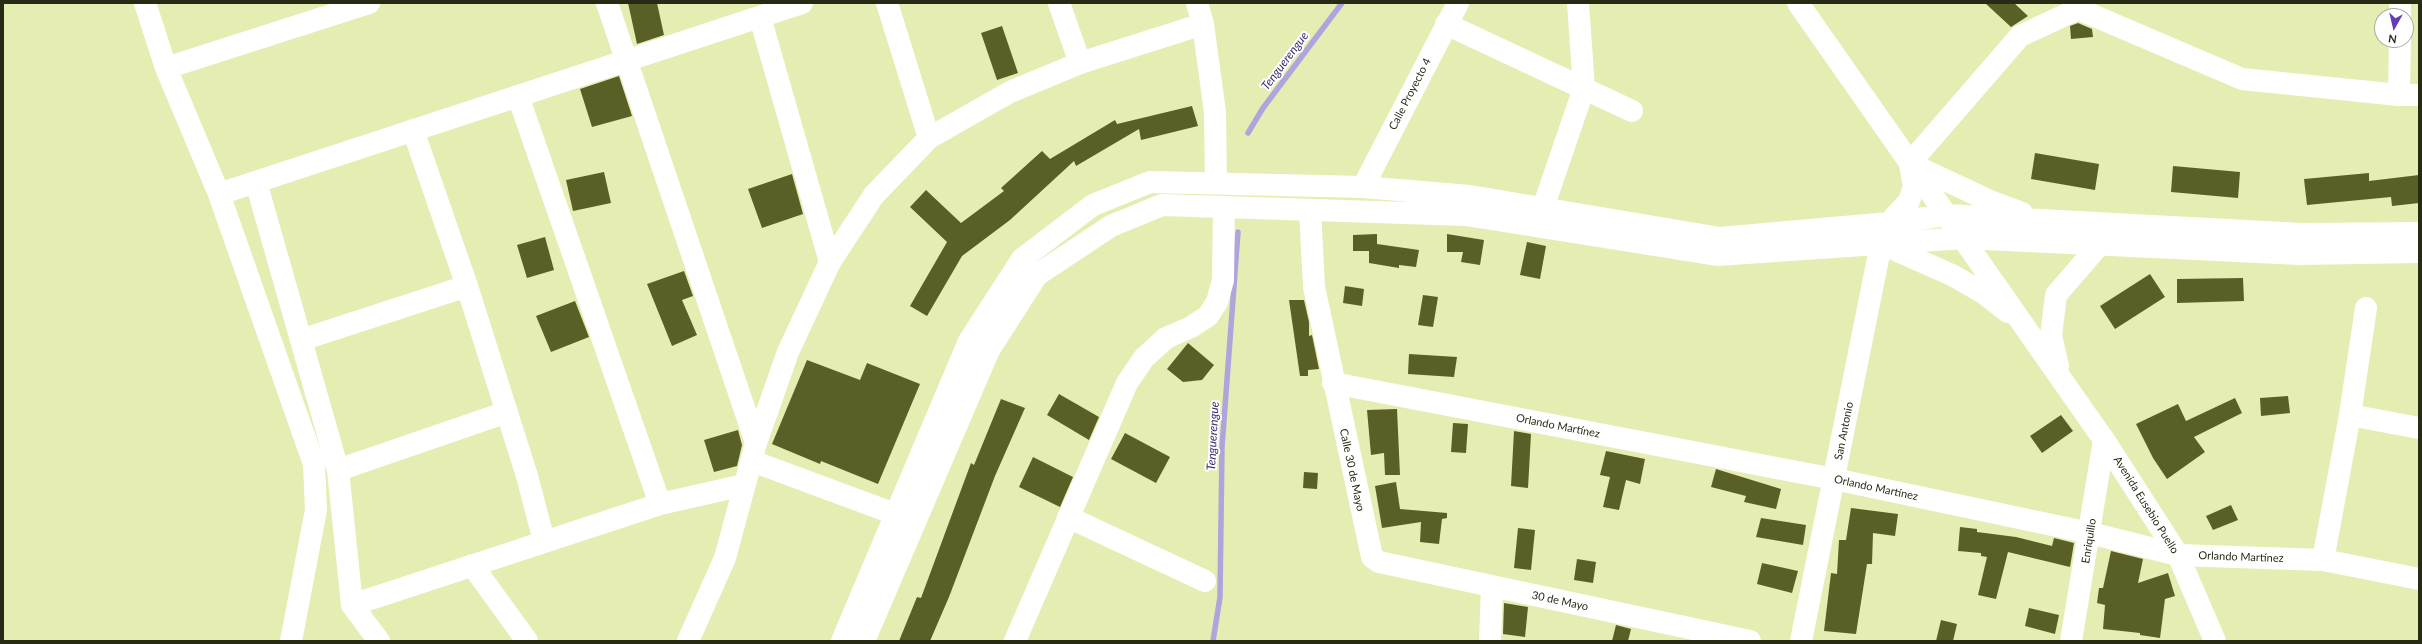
<!DOCTYPE html>
<html>
<head>
<meta charset="utf-8">
<style>
  body { margin:0 }
  #map { position:relative; width:2422px; height:644px; overflow:hidden; background:#e5edb3; font-family:Lato,sans-serif }
  canvas { display:block }
  .frame { position:absolute; inset:0; border:4px solid #282b14; pointer-events:none }
  .north { position:absolute; left:2374px; top:8px; width:40px; height:40px; box-sizing:border-box; background:#fff; border:1px solid #a9aaa1; border-radius:50%; rotate:188deg; font-size:11px; font-weight:700; line-height:16px; text-align:center; color:#282b14 }
  .north::after { content:''; display:block; margin:auto; width:14px; height:18px; background:#663db5; clip-path:polygon(50% 0,100% 100%,50% 72%,0 100%) }
</style>
</head>
<body>
<div id="map">
<canvas width="2422" height="644"></canvas>
<div class="frame"></div>
<div class="north">N</div>
</div>
<script>
const context = document.querySelector('canvas').getContext('2d');
context.lineJoin = 'round';
const toPath = rows => new Path2D(rows.map(r => 'M' + r).join(''));
function stroke(path, color, width, dash) { context.strokeStyle = color; context.lineWidth = width; context.lineCap = dash ? 'butt' : 'round'; context.setLineDash(dash || []); context.stroke(path); }
function fillPath(path, color) { context.fillStyle = color; context.fill(path, 'evenodd'); }
function write(font, color, halo, rows, align = 'center') {
  context.font = font + ' Lato,sans-serif'; context.lineWidth = 4; context.setLineDash([]); context.textBaseline = 'middle'; context.strokeStyle = halo; context.fillStyle = color; for (const [text, x, y, turn = 0] of rows) {
    context.save(); context.translate(x, y); context.rotate((+turn || 0) * Math.PI / 180); context.textAlign = isNaN(turn) ? turn : align; if (halo) context.strokeText(text, 0, 0); context.fillText(text, 0, 0); context.restore();
  }
}
const stream = toPath([
  [1248,133,1263,108,1342,3],
  [1213,641,1220,597,1222,447,1238,232]
]);
const building = toPath([
  [628,3,657,3,664,35,637,44],
  [1985,3,2014,3,2028,16,2011,27],
  [2078,23,2092,29,2093,37,2071,39,2070,26],
  [1002,26,1018,73,997,80,981,33],
  [619,76,632,116,592,127,580,89],
  [1192,106,1198,126,1141,140,1139,129,1076,166,1074,161,1010,220,962,256,927,316,910,306,947,242,910,207,926,190,961,223,1004,191,1001,188,1042,151,1050,159,1115,120,1117,124],
  [2035,153,2099,164,2095,190,2031,179],
  [2173,166,2240,172,2238,198,2171,192],
  [604,172,611,203,573,211,566,180],
  [2369,173,2369,181,2419,175,2419,203,2392,206,2391,197,2307,205,2304,179],
  [792,174,803,214,762,228,748,189],
  [1377,234,1377,244,1419,250,1416,267,1399,265,1399,268,1369,263,1369,251,1353,251,1353,235],
  [1447,234,1484,240,1480,265,1461,262,1463,252,1447,252],
  [545,237,554,270,527,278,517,245],
  [1527,242,1546,246,1540,279,1520,275],
  [684,271,693,296,682,300,697,335,672,346,647,284],
  [2150,274,2165,297,2115,329,2100,306],
  [2243,278,2244,301,2177,303,2177,279],
  [1345,286,1364,289,1362,306,1343,303],
  [1423,295,1438,297,1433,327,1418,325],
  [1289,300,1304,300,1309,322,1309,336,1312,335,1319,369,1308,370,1308,376,1300,376],
  [575,301,589,337,551,352,536,316],
  [1188,343,1214,365,1202,380,1183,382,1167,369],
  [1409,354,1457,357,1454,377,1408,374],
  [807,360,860,380,867,363,920,384,878,484,821,461,820,464,772,444],
  [1059,394,1099,417,1089,440,1047,415],
  [2288,396,2290,413,2261,416,2260,398],
  [2235,398,2242,413,2194,437,2205,452,2167,479,2153,458,2136,424,2178,404,2186,421],
  [1001,399,1025,408,995,476,949,597,930,641,899,641,917,597,921,598,971,463,974,465],
  [1397,409,1400,475,1385,475,1384,453,1371,455,1367,410],
  [2061,415,2073,431,2042,453,2030,436],
  [1453,423,1468,424,1466,453,1451,452],
  [738,430,742,445,737,466,714,472,704,440],
  [1514,431,1531,434,1528,488,1511,486],
  [1125,433,1170,457,1156,483,1111,459],
  [1606,451,1645,459,1640,484,1626,480,1619,510,1603,507,1610,477,1600,475],
  [1033,457,1073,477,1060,507,1019,487],
  [1716,469,1781,489,1776,509,1744,502,1746,496,1711,487],
  [1304,472,1318,473,1317,489,1303,488],
  [1396,482,1400,509,1447,513,1447,518,1442,519,1439,544,1420,542,1421,522,1382,528,1375,486],
  [2231,505,2238,520,2213,530,2206,516],
  [1851,508,1898,514,1895,536,1873,533,1872,564,1867,564,1856,634,1824,631,1831,573,1837,574,1839,540,1846,540],
  [1761,518,1806,525,1803,545,1756,537],
  [1960,527,1977,529,1977,532,2016,537,2052,546,2054,538,2074,543,2070,567,2008,552,1996,599,1978,595,1987,557,1981,556,1981,553,1958,551],
  [1518,528,1535,530,1531,570,1514,568],
  [2111,551,2143,559,2138,583,2168,573,2175,596,2165,599,2160,638,2140,635,2140,633,2103,629,2105,605,2097,603,2099,588,2103,588],
  [1577,559,1596,562,1593,583,1574,580],
  [1762,563,1798,571,1792,593,1757,584],
  [1504,603,1528,607,1525,637,1503,634],
  [2029,608,2059,615,2055,634,2025,626],
  [1941,620,1957,624,1953,641,1936,641],
  [1616,625,1631,629,1628,641,1612,641]
]);
const minor = toPath([
  [145,3,166,68,219,194,314,464,316,510,291,641],
  [607,3,756,443],
  [887,3,929,138],
  [1059,3,1080,63],
  [1197,3,1203,24,1215,112,1216,183],
  [2078,9,2242,79,2399,95],
  [2400,16,2400,3],
  [760,17,830,262],
  [1446,24,1632,111],
  [2400,40,2399,95,2419,95],
  [166,68,369,3],
  [518,96,660,504,744,485],
  [413,130,467,286,527,476,544,541],
  [1910,163,2020,36,2078,9,2082,3],
  [256,182,338,470,352,605,379,641],
  [1363,187,1458,3],
  [219,194,802,3],
  [1543,208,1584,88,1578,3],
  [1310,210,1314,287,1372,557,1379,562,1750,641],
  [301,340,467,286],
  [1333,383,1834,479,2090,533,2178,555,2323,560,2419,579],
  [2350,415,2419,428],
  [752,461,914,521],
  [338,470,507,412],
  [1068,517,1205,581],
  [2323,560,2350,415,2366,308],
  [472,565,527,641],
  [352,605,660,504],
  [688,641,725,558,756,443,788,352,830,262,874,195,929,138,1010,92,1080,63,1203,24],
  [1015,641,1127,383,1144,358,1166,338,1191,327,1208,316,1217,302,1223,280,1224,207],
  [1490,641,1492,587],
  [1801,641,1881,244],
  [2071,641,2104,440]
]);
const major = toPath([
  [1798,3,2104,440,2178,555,2215,641],
  [1913,165,1990,201,2022,213],
  [1889,223,1909,201,1914,187,1910,164],
  [1886,246,1952,275,1985,294,2008,312],
  [2058,366,2051,336,2056,295,2100,244],
  [842,641,969,341,1022,259,1093,205,1150,182,1363,187,1470,196,1720,238,1889,223,1947,215,2302,234,2419,233],
  [864,641,989,350,1037,275,1111,226,1162,205,1466,215,1717,255,1964,238,2300,254,2419,252]
]);
const streetNames = [
  ["Calle Proyecto 4",1410,94,-63],
  ["Orlando Martínez",1558,426,11],
  ["San Antonio",1844,431,-79],
  ["Calle 30 de Mayo",1352,470,78],
  ["Orlando Martínez",1876,488,12],
  ["Avenida Eusebio Puello",2146,505,58],
  ["Enriquillo",2089,541,-81],
  ["Orlando Martínez",2241,557,2],
  ["30 de Mayo",1560,601,12]
];
const waterNames = [
  ["Tenguerengue",1285,61,-53],
  ["Tenguerengue",1213,436,-87]
];
stroke(stream, '#b0a4dc', 5.5);
fillPath(building, '#5a5f26');
stroke(minor, '#fff', 22);
stroke(major, '#fff', 22);
write('11px', '#282b14', '#fff', streetNames);
write('italic 12px', '#422d70', '#fff', waterNames);
</script>
</body>
</html>
